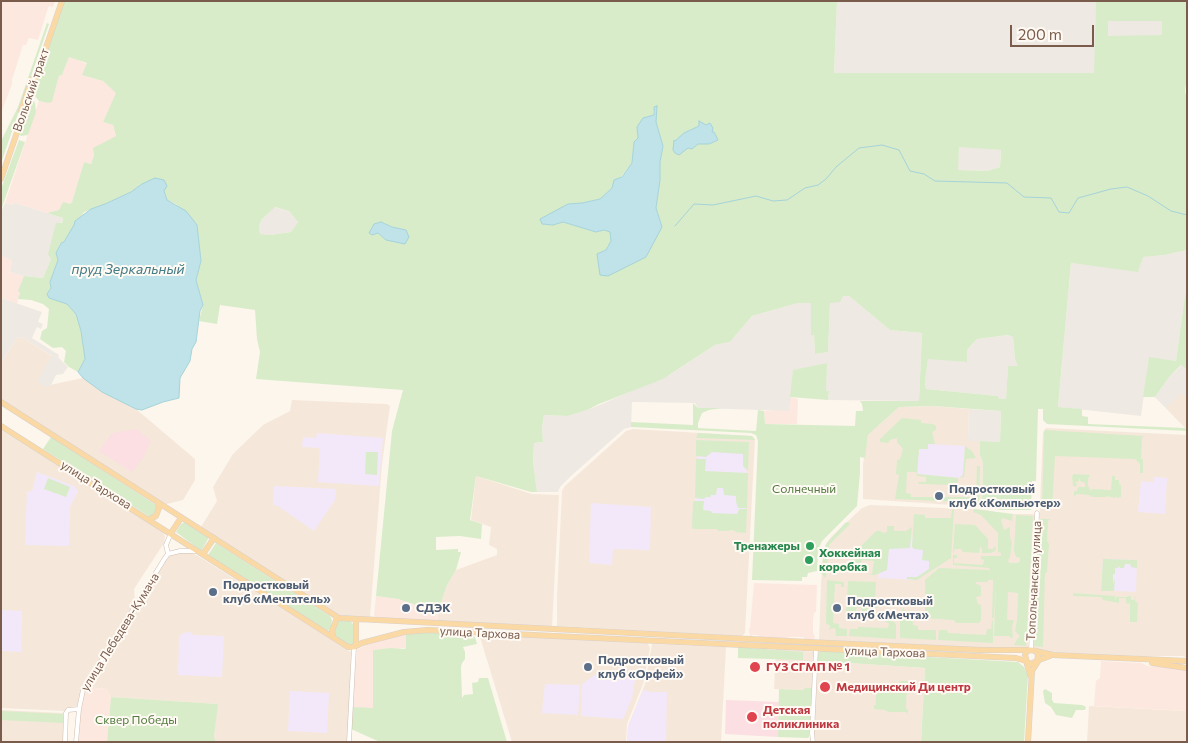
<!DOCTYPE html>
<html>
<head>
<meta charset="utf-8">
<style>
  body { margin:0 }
  #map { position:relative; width:1188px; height:743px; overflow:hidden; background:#fdf6ec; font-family:Commissioner,sans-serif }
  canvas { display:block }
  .frame { position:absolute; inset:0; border:2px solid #7a5c4d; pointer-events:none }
  .scale { position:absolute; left:1010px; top:25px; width:84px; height:22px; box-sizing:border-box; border:2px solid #7a5c4d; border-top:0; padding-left:6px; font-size:15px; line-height:18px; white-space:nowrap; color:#7a5c4d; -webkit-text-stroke:4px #fffaf3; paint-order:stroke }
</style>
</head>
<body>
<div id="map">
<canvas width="1188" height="743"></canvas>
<div class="frame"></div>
<div class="scale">200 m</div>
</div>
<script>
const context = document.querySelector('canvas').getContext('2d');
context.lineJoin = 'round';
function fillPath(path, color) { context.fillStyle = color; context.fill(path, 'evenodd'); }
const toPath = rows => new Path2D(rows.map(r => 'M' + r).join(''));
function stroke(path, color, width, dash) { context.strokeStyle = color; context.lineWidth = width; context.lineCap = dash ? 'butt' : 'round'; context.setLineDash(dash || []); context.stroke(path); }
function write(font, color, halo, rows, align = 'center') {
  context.font = font + ' Commissioner,sans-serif'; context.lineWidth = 4; context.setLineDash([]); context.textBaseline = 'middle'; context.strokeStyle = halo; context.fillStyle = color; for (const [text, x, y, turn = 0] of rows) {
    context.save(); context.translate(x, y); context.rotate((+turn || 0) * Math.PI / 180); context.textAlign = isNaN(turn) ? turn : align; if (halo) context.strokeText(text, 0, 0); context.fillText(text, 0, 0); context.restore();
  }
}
const residential = toPath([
  [22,337,53,357,37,381,45,386,83,378,136,409,195,459,195,480,183,500,163,505,1,400,1,363,17,338],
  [1182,365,1187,369,1187,430,1155,397],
  [292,400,387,404,390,406,382,464,370,617,342,617,201,527,217,501,213,487,233,454,263,425,290,411],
  [932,406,969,409,968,440,980,441,980,455,983,463,982,507,863,499,863,464,868,435,899,407],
  [1046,428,1187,435,1187,658,1183,656,1142,656,1051,652,1038,650,1034,648,1043,432],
  [633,429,752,436,755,439,745,633,742,636,557,626,557,596,562,491,565,486,626,431],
  [1,430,162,531,165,536,164,543,134,589,135,602,83,685,77,706,66,708,64,711,1,708],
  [476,476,532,494,559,495,552,627,437,621,438,612,447,585,456,570,497,555,497,549,489,545,491,527,471,520],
  [870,505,969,509,986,510,1005,514,1033,514,1035,517,1034,532,1028,647,1025,649,984,648,980,647,966,647,819,640,821,584,823,554,826,544,831,537,862,508],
  [173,553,192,553,198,556,351,652,348,742,216,742,214,737,217,704,111,697,106,689,86,687,169,556],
  [482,634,647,642,650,648,643,684,627,724,626,742,512,742,480,637],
  [652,644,726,647,721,742,627,742,628,726,645,684],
  [776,649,813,652,814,655,812,688,805,688,803,690,774,689],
  [818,661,925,668,921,742,816,742,814,734],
  [1089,706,1187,711,1187,742,1087,742],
  [1,710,63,713,63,742,1,742]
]);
const commercial = toPath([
  [1,1,55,1,53,7,49,6,48,8,38,40,29,38,26,45,23,45,12,80,12,84,1,113],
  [69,56,87,64,83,75,103,81,117,93,103,122,113,125,116,136,94,155,91,164,84,162,72,202,70,204,59,210,47,213,15,203,12,205,5,203,39,101,48,103,52,101,59,76,62,75],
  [1,255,12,261,10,272,24,276,19,291,20,293,17,304,1,298],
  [790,397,798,399,797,424,765,424,764,411,789,409],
  [754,583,817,585,816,612,814,613,813,619,813,632,815,637,813,640,805,640,803,637,788,637,787,639,760,637,758,635,752,635,752,637,750,636,749,629,750,628],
  [376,596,398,599,438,612,437,621,377,619,374,615],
  [406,634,406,648,373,650,373,709,352,707,357,650,364,646],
  [1101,661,1142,663,1147,666,1187,669,1187,711,1094,706,1096,681,1100,678],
  [86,687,106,689,111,697,107,742,78,742,81,703]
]);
const industrial = toPath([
  [1096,1,1095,73,834,73,837,2],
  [1108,21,1162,21,1162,36,1107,36],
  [959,146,1001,150,1000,167,987,171,957,170],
  [5,203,12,205,15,203,63,218,50,255,51,259,43,278,24,276,10,272,12,261,1,255,1,212],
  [274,207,289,211,298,222,291,232,270,235,260,234,259,226,262,219],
  [1187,250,1187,295,1185,295,1176,361,1149,358,1141,416,1058,407,1071,263,1138,271,1142,257,1165,255],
  [843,296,849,296,890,330,922,333,919,401,828,400,829,392,826,391,826,363,792,390,789,411,698,408,695,403,632,402,631,427,624,429,571,476,560,487,558,492,537,492,533,461,534,443,543,442,542,427,544,415,568,416,595,407,671,374,715,345,730,342,752,316,798,303,811,303,811,334,814,335,815,354,828,352,830,302],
  [1,298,42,312,38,322,43,324,41,329,37,327,32,338,59,355,58,357,68,367,63,374,56,375,51,385,45,387,37,381,52,356,22,337,17,338,1,363],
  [1009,335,1013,337,1015,359,1019,366,1008,366,1006,400,998,399,998,396,926,389,925,382,928,358,967,362,967,350,977,339],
  [1182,365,1187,370,1187,398,1181,393,1166,408,1155,397,1170,376],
  [969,409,1001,411,1000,442,968,441]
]);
const education = toPath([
  [317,433,383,438,379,486,318,482,320,448,302,447,303,437,316,438],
  [699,440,748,443,746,480,697,476],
  [928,444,965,446,963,475,959,478,917,474,919,449],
  [37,472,74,486,78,491,70,507,69,546,25,545,27,491,32,492],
  [1154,477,1167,478,1165,514,1138,512,1141,481,1153,482],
  [696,484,746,486,744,527,693,524],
  [274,486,336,489,335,500,314,531,278,506,273,505],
  [591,503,651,507,650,550,613,549,612,565,589,563],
  [886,537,916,538,948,559,917,580,878,578],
  [1103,559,1137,560,1136,592,1101,590],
  [1,610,22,611,21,652,1,651],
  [191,632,193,635,224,636,222,677,178,675,179,637,183,633],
  [599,672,636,673,632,698,623,719,581,716,582,684],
  [545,684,580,685,578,715,542,713],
  [643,690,651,692,667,692,666,742,627,742,628,726],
  [290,691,329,693,327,733,288,731]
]);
const medical = toPath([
  [137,429,151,441,143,458,132,472,99,451,112,433],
  [726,700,779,702,778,737,725,734]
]);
const green = toPath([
  [64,1,860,1,837,2,834,73,1094,73,1096,1,1187,1,1187,78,1185,91,1187,101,1187,250,1165,255,1143,257,1138,272,1071,263,1058,407,1082,409,1082,416,1088,417,1088,424,1185,428,1187,431,1047,424,1043,420,1043,409,1038,409,1036,481,1032,481,1031,510,1002,510,982,507,983,463,980,455,980,441,1000,442,1001,411,932,406,899,407,868,435,865,458,860,457,860,473,857,506,822,541,818,550,817,571,808,573,807,577,802,577,802,581,752,580,758,441,756,435,751,433,631,427,631,422,693,425,693,403,698,408,722,408,709,410,702,413,698,423,698,428,756,431,758,410,764,411,765,424,855,426,856,411,863,411,862,404,860,401,919,401,922,333,890,330,849,296,843,296,840,302,830,303,828,352,815,354,814,335,811,335,811,303,798,303,752,316,730,342,715,345,663,379,599,404,587,410,568,416,544,415,542,427,543,442,534,443,533,461,537,492,531,492,476,476,470,520,482,524,481,539,460,536,436,537,436,550,458,549,458,552,461,552,456,570,447,585,438,612,398,599,376,596,392,431,403,390,256,379,260,352,257,339,255,310,220,305,217,324,199,321,203,305,196,280,201,261,197,225,176,204,167,200,164,190,142,184,131,192,105,204,84,212,64,242,60,243,56,253,58,260,50,282,51,288,47,294,49,298,67,304,76,314,81,331,85,359,78,372,69,367,64,362,66,351,62,347,53,348,40,339,42,331,47,328,49,309,43,304,31,300,18,299,20,293,18,291,24,276,43,278,51,259,48,254,56,223,62,223,63,218,47,213,59,210,63,202,70,204,72,202,84,162,91,164,94,155,93,148,116,136,113,125,103,122,116,93,103,81,82,75,87,63,69,57,62,75,59,76,52,102,48,103,39,101,34,95,33,91],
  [1108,21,1162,21,1162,35,1108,36],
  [656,110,656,122,663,146,660,162,660,180,656,208,662,227,597,254,606,250,611,241,611,232,604,230,596,232,563,222,553,225,542,224,568,204,582,203,600,199,612,188,632,163,634,142,638,138,637,127,642,122,654,115,653,111],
  [699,122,712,129,712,132,718,140,709,144,698,144,692,148,684,149,674,147,684,133,699,126],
  [959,147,1001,150,1000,167,987,171,958,170],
  [275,207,289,211,298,222,291,232,270,235,260,234,259,226,262,219],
  [381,222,392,227,406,230,386,240,378,233,372,235,370,231],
  [1008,335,1013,337,1015,359,1018,366,1008,366,1006,399,999,399,998,396,926,389,925,382,928,359,967,362,967,350,977,339],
  [47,23,49,24,1,163,1,141,18,107],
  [31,101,34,101,35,103,36,112,28,135,21,136,19,134],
  [19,140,25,142,1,210,1,189],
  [1185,295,1187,295,1187,369,1181,365,1170,376,1155,397,1143,397,1149,357,1176,361],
  [827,363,826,391,829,391,828,400,790,397,793,370],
  [902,418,921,420,921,423,933,424,936,426,936,430,932,432,935,444,928,444,928,449,919,449,917,474,959,478,963,475,965,446,972,451,976,458,966,459,964,477,958,478,958,482,955,485,919,484,918,482,926,482,926,477,917,476,916,472,907,472,906,493,911,494,911,497,970,497,976,495,977,466,980,466,979,503,895,499,899,475,896,474,897,460,900,459,903,449,897,442,897,438,890,440,888,443,880,442,880,439],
  [1045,430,1143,436,1144,437,1142,437,1141,459,1143,459,1143,473,1140,473,1140,464,1135,459,1055,456,1052,509,1042,509,1044,432],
  [698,433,752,436,755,440,696,438],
  [51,437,156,505,156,515,150,517,43,449],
  [696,440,749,442,748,471,743,466,743,454,712,452,706,457,696,456],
  [366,452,378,452,377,475,365,474],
  [696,459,706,459,705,471,748,473,747,508,738,508,736,502,736,496,724,495,723,488,717,488,716,495,711,495,711,497,706,497,704,499,695,498],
  [1074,474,1090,475,1088,479,1088,486,1091,491,1092,489,1111,490,1112,476,1115,476,1115,480,1119,480,1119,484,1121,485,1121,497,1117,498,1116,496,1115,498,1107,496,1107,497,1092,497,1091,495,1090,497,1089,495,1077,494,1074,496,1074,491,1077,491,1078,487,1085,487,1085,483,1080,481,1079,477,1079,481,1074,483,1077,483,1076,487,1073,486,1072,476],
  [48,478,70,487,66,497,44,489],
  [695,501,704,501,703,510,711,511,712,513,737,514,739,509,747,509,746,533,735,532,734,530,730,530,729,531,718,531,717,529,693,529,692,527,693,502],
  [952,509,954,510,951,558,917,580,907,579,907,577,917,577,929,569,929,561,922,560,923,550,914,549,912,547,914,514,925,515,925,518,951,518],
  [974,509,1013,514,1012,521,1003,518,1001,520,1004,530,1010,527,1010,537,1012,543,1010,557,1008,560,1009,563,1018,563,1020,561,1020,558,1016,557,1014,550,1016,515,1033,516,1026,646,1014,645,1016,641,1020,636,1015,631,1017,620,1018,593,1008,592,1007,620,1014,620,1012,627,1013,637,1010,638,1010,636,994,636,996,580,994,618,992,618,993,580,988,580,988,582,976,582,976,584,980,585,981,587,981,596,976,597,978,604,981,605,981,620,979,623,956,623,954,620,925,618,925,580,939,568,989,570,992,575,989,568,953,565,953,555,957,555,957,558,954,558,954,563,983,565,984,560,981,559,981,556,1001,556,1001,553,998,552,998,533,981,515,973,512],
  [1040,519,1050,519,1048,521,1047,541,1049,544,1047,572,1045,574,1043,647,1034,646],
  [185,522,209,537,202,550,200,550,176,532,181,524],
  [848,522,850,524,829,545,826,577,824,577,822,574,823,554,826,544,845,523],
  [955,524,975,525,988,539,988,549,993,549,994,547,996,547,995,551,990,553,982,553,982,548,980,547,979,553,963,552,961,549,955,549,953,553],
  [887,526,894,526,894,531,906,531,912,527,910,548,889,549,887,570,875,575,868,575,872,574,874,561,862,560,860,564,856,564,856,568,852,567,853,560,859,559,861,555,862,545,876,531,880,531,884,533,887,532],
  [216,543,330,616,332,620,331,629,327,631,208,555],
  [1103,559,1137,560,1137,568,1131,567,1130,564,1125,564,1124,568,1120,568,1119,566,1118,568,1115,568,1115,574,1111,574,1113,574,1113,584,1115,578,1114,591,1101,591],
  [827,580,844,582,844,587,841,587,841,584,835,584,833,623,839,624,839,628,847,629,847,636,836,636,835,628,830,629,829,634,830,625,826,624],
  [848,581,876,582,875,602,881,602,874,611,864,612,863,615,861,608,857,607,855,614,846,613],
  [1073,593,1115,596,1115,602,1116,597,1127,597,1128,596,1131,596,1131,600,1134,600,1136,594,1135,601,1138,603,1137,622,1130,622,1130,602,1129,604,1126,603,1126,598,1119,598,1119,603,1103,600,1101,597,1073,596],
  [903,608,907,613,912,613,913,625,918,626,918,630,936,630,936,640,900,638,900,615],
  [885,619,890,619,896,624,896,639,849,636,850,629,858,629,858,627,888,628,889,623,885,622],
  [992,620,993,621,993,643,938,640,939,630,947,630,948,633,986,635,987,629,991,629],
  [338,621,350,621,354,625,353,644,351,646,336,638,334,633,336,624],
  [418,632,471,634,475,637,477,644,463,647,465,652,465,659,462,663,461,667,462,698,464,695,473,694,472,683,478,682,479,678,488,678,507,742,380,742,351,729,352,707,373,708,373,650,391,648,404,649,406,648,406,634],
  [738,647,803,652,803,660,738,658],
  [820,651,1018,662,1024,667,1028,675,1024,742,921,742,925,668,818,661,818,654],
  [900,681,908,681,909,683,909,686,907,686,906,708,908,710,907,714,906,712,889,712,885,710,874,709,874,705,876,705,875,683,887,683,887,686,876,686,892,689,893,684,894,688,899,688],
  [805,688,812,688,809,737,808,738,778,737,779,689,803,690],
  [1045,689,1052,693,1052,700,1054,703,1082,705,1086,707,1085,710,1076,710,1072,718,1056,715,1051,707,1045,703,1043,691],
  [111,697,218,704,214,737,216,742,107,742],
  [1,711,63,714,63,723,1,720]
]);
const water = toPath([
  [657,106,656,122,663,146,660,162,660,180,656,208,662,227,646,257,608,276,600,275,597,254,606,250,611,241,610,232,604,230,596,232,563,222,553,225,542,224,540,219,568,204,582,203,600,199,612,188,614,180,622,177,632,163,634,142,638,138,637,127,643,118,654,115,654,107,657,106],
  [699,121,706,125,710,123,713,128,712,132,714,132,718,140,709,144,698,144,692,149,688,148,679,155,675,153,673,150,674,140,675,141,684,133,699,126,699,121],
  [155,178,164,180,167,186,164,191,167,200,186,211,197,225,201,261,196,280,203,305,200,311,196,342,192,349,190,361,180,378,179,398,163,402,142,410,136,409,102,392,83,378,78,372,85,359,81,331,76,314,67,304,49,298,47,294,51,288,50,282,58,260,56,253,61,243,64,242,74,225,75,221,91,209,105,204,131,192,142,184,155,178],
  [381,222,392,227,406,230,409,237,405,244,386,240,378,233,372,235,369,233,374,224,381,222]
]);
const stream = toPath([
  [675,226,694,204,713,205,756,196,773,201,787,200,805,188,818,185,826,179,836,167,859,148,882,145,899,150,910,171,924,174,935,181,1007,183,1024,197,1051,198,1059,212,1069,213,1078,198,1111,189,1127,187,1148,196,1171,211,1187,215]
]);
const minor = toPath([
  [168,554,180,551,197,551],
  [1031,650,1037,513],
  [65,742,66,713,68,710,79,709],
  [76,742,79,709,83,690,165,558,168,554,166,545,171,533],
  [349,742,354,647],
  [813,742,812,733,816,649]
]);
const major = toPath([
  [21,111,32,79],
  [1,179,62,1],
  [1,402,339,618,808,642,981,650,1029,650],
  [1,426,348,647,354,647,362,643,404,632,428,630,1016,658,1026,661,1031,677],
  [150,519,156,516,159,508,158,503],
  [171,533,181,518],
  [203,554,214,538],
  [333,637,332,631,337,618],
  [354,647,356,643,356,620],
  [1036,651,1038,655,1037,661,1031,664,1027,662,1025,655,1027,651,1031,650,1053,655,1187,661],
  [1152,663,1187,668],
  [1028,742,1032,671,1039,660,1050,656]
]);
const markers = [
  [939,496,5,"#5c6f8a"],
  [810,546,5,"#2e9e5b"],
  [809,560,5,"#2e9e5b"],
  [213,592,5,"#5c6f8a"],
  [406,608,5,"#5c6f8a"],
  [837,608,5,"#5c6f8a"],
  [588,667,5,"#5c6f8a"],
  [755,667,6,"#e0444e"],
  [825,687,6,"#e0444e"],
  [752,717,6,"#e0444e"]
];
const streetNames = [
  ["Вольский тракт",31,90,-71],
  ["улица Тархова",96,485,32],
  ["Топольчанская улица",1034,581,-87],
  ["улица Лебедева-Кумача",120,632,-58],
  ["улица Тархова",480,633,3],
  ["улица Тархова",885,652,2]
];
const parkNames = [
  ["Солнечный",804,489],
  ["Сквер Победы",136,720]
];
const serviceNames = [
  ["Подростковый",949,489],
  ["клуб «Компьютер»",949,503],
  ["Подростковый",223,585],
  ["клуб «Мечтатель»",223,599],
  ["Подростковый",847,601],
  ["клуб «Мечта»",847,615],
  ["СДЭК",416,608],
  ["Подростковый",598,660],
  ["клуб «Орфей»",598,674]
];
const leisureNames = [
  ["Тренажеры",800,546],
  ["Хоккейная",819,553,"left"],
  ["коробка",819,567,"left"]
];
const healthNames = [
  ["ГУЗ СГМП № 1",766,667],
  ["Медицинский Ди центр",836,687],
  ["Детская",763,710],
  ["поликлиника",763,724]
];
const waterNames = [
  ["пруд Зеркальный",128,269]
];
fillPath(residential, '#f5e8da');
fillPath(commercial, '#fde8e0');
fillPath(industrial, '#efe9e4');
fillPath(education, '#f3e8fa');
fillPath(medical, '#fbdfe3');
fillPath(green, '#d8ecc9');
fillPath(water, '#bfe3e8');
stroke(water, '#a5d3da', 1);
stroke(stream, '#a5d3da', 1);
stroke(minor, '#d1beb0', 5);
stroke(major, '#dad1cd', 6);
stroke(minor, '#fff', 4);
stroke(major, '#fbd9a5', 5);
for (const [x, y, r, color] of markers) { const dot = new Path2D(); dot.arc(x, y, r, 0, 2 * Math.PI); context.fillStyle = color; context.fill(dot); stroke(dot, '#fffaf3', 2); }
write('12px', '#7a5c4d', '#fffaf3', streetNames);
write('12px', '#537a41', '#fffaf3', parkNames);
write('bold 12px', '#4e5e75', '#fffaf3', serviceNames, 'left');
write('bold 12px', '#27864d', '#fffaf3', leisureNames, 'right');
write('bold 12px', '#be3a42', '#fffaf3', healthNames, 'left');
write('italic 14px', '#437c86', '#fffaf3', waterNames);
</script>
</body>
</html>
